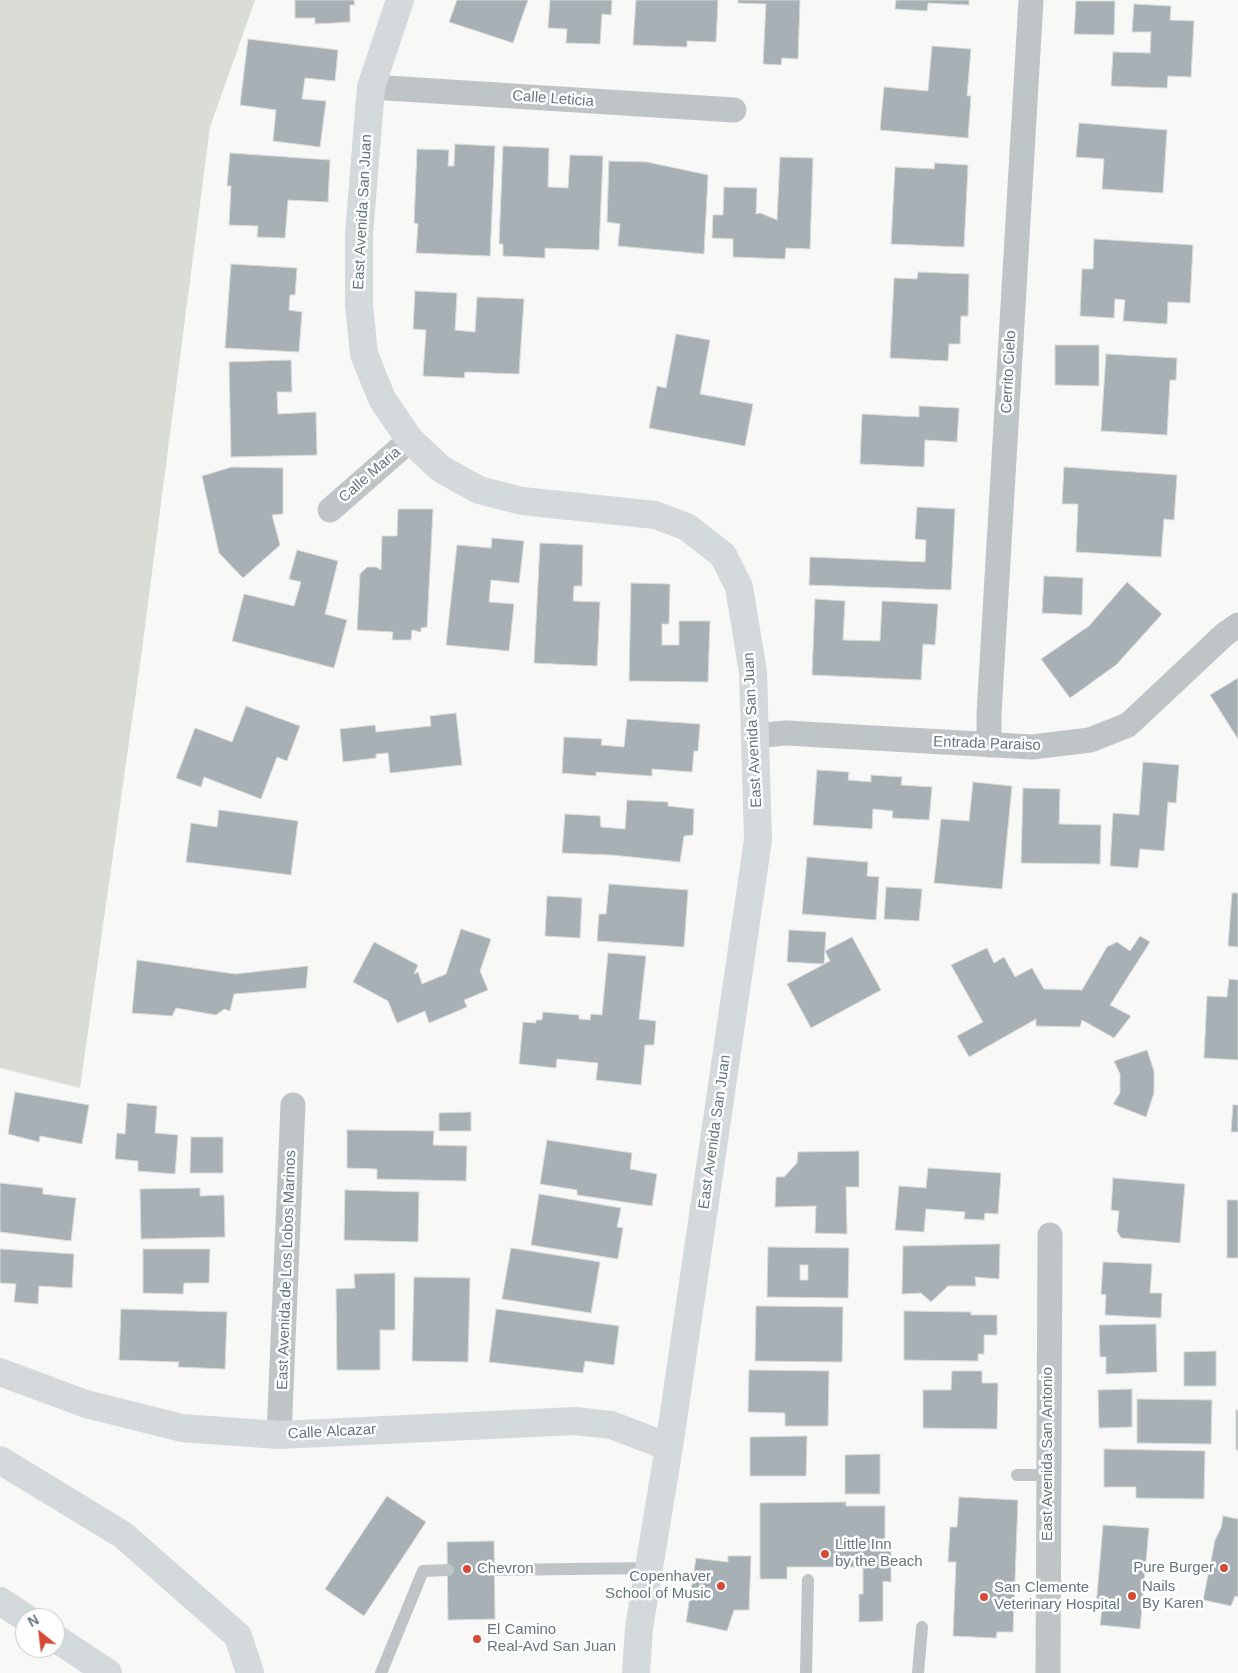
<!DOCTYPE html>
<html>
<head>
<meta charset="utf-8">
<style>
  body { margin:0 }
  #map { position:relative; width:1238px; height:1673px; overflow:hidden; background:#f8f8f6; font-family:Arial,sans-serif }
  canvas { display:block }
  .north { position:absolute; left:15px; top:1608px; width:50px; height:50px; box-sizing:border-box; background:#fff; border:1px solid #c1c9cc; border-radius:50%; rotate:331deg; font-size:14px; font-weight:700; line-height:20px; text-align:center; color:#65777f }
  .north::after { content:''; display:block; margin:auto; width:18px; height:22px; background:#d74937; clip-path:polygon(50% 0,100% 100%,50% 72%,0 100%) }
</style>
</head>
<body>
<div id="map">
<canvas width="1238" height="1673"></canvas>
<div class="north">N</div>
</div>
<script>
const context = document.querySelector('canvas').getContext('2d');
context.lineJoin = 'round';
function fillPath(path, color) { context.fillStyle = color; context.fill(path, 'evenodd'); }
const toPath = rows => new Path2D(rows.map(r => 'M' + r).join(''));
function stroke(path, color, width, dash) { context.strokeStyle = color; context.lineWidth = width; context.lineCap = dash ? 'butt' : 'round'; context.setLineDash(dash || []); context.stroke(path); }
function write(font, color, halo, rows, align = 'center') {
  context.font = font + ' Arial,sans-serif'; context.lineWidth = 5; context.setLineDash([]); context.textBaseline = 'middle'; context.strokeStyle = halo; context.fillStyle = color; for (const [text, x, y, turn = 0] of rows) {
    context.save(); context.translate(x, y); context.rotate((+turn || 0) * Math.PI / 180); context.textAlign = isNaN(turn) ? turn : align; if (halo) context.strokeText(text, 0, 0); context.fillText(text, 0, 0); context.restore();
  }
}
const green = toPath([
  [0,0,255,0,210,127,141,657,80,1088,0,1068]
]);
const building = toPath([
  [295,0,354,0,355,5,350,5,350,22,315,24,315,18,295,18,295,0],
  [457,0,528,0,513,43,449,22,457,0],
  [550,0,612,0,611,15,602,14,600,44,566,43,567,29,548,28,550,0],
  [636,0,718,0,716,42,687,41,687,47,633,45,636,0],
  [738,0,800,0,798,59,782,58,781,65,763,64,766,4,738,3,738,0],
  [896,0,969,0,969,5,928,3,927,11,895,9,896,0],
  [1076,1,1115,1,1114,35,1074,34,1076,1],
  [1134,4,1171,6,1170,20,1194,21,1191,77,1168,76,1167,88,1111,86,1113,52,1150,53,1151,32,1132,32,1134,4],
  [248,39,338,50,335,81,305,78,302,99,326,101,320,147,273,141,276,110,240,105,248,39],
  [932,46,971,49,967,96,971,96,968,138,880,130,884,87,928,91,932,46],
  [1079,123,1167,130,1163,193,1102,189,1104,159,1076,157,1079,123],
  [455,144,495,146,490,256,416,253,418,224,414,223,417,149,449,150,448,166,454,166,455,144],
  [503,146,549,148,548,187,568,188,570,155,603,156,599,250,545,248,545,258,503,256,503,244,499,244,503,146],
  [230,153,330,160,328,202,288,200,285,238,257,237,258,226,229,225,231,186,227,186,230,153],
  [780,157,813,158,810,249,786,248,785,259,733,257,733,239,712,238,713,215,723,215,724,187,757,188,756,214,760,213,777,220,780,157],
  [609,161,647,162,708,175,704,254,618,246,620,224,607,222,609,161],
  [935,163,968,165,964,247,891,244,895,167,934,169,935,163],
  [1094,239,1193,245,1190,303,1168,302,1167,324,1123,321,1125,300,1115,299,1114,318,1080,316,1082,269,1093,269,1094,239],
  [231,264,297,268,295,295,290,295,289,310,302,312,299,352,225,348,231,264],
  [918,272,969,274,968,316,961,316,960,344,949,344,948,361,890,358,894,278,917,279,918,272],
  [415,291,457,293,455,330,475,332,477,297,524,299,519,374,465,372,464,378,423,376,426,330,413,329,415,291],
  [676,334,710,340,700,394,753,404,745,446,649,428,657,386,666,388,676,334],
  [1055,345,1099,345,1099,386,1055,385,1055,345],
  [1106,354,1177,358,1176,380,1170,380,1167,435,1101,431,1106,354],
  [291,360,292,392,277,392,278,414,316,412,317,455,231,457,229,362,291,360],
  [919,406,959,408,957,442,925,440,924,467,860,464,862,414,919,417,919,406],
  [232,467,283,468,283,514,272,515,280,545,243,578,219,553,202,476,232,467],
  [1064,467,1177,475,1174,520,1164,519,1161,557,1076,552,1078,504,1062,504,1064,467],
  [917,507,955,509,951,590,809,585,810,557,925,562,926,540,915,539,917,507],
  [398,509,433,509,427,627,421,628,421,632,412,630,411,640,392,640,393,632,357,630,360,574,367,567,376,567,381,570,382,536,397,536,398,509],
  [492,538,524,541,519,583,491,580,489,602,514,604,509,651,446,645,457,545,491,548,492,538],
  [540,543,583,545,582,586,574,586,573,601,600,602,597,666,534,663,540,543],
  [297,550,338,561,325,614,347,620,334,668,232,641,244,594,294,606,301,582,289,579,297,550],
  [1044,576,1083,578,1082,615,1042,613,1044,576],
  [1127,582,1162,614,1116,665,1070,698,1041,659,1089,626,1127,582],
  [631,583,670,584,669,624,662,624,662,645,679,645,679,621,710,621,708,682,629,681,631,583],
  [815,599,845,601,843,640,880,641,882,601,938,604,935,645,923,644,921,680,812,675,815,599],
  [1238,678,1238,739,1210,695,1238,678],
  [246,706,300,726,287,761,277,757,261,799,204,777,201,787,176,778,195,728,232,742,246,706],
  [456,713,462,765,390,773,388,753,376,754,376,758,343,762,340,729,375,725,376,732,431,726,430,716,456,713],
  [627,719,700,724,698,751,694,751,692,772,652,769,652,776,596,772,596,776,562,773,564,737,602,739,601,745,624,747,627,719],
  [1143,762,1179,765,1176,803,1168,802,1164,851,1140,849,1138,868,1110,866,1113,813,1139,815,1143,762],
  [817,770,849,772,848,780,871,782,871,775,902,777,901,785,932,787,929,820,892,818,893,811,873,809,872,829,813,825,817,770],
  [973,782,1012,786,1002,889,934,883,941,819,969,821,973,782],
  [1023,788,1060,789,1059,824,1101,825,1100,864,1021,863,1023,788],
  [627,800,668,802,668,806,694,809,693,835,684,836,680,862,612,855,562,853,565,814,600,816,601,827,625,829,627,800],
  [219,810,298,821,291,875,186,862,191,823,217,827,219,810],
  [807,857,868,862,867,876,879,877,876,920,802,914,807,857],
  [609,884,688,890,684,947,597,941,599,914,606,914,609,884],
  [886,887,922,889,919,921,884,919,886,887],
  [1232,893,1238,893,1238,947,1228,946,1232,893],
  [547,896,582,898,580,938,545,936,547,896],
  [461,929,491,939,480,971,488,990,464,1000,467,1007,429,1023,425,1011,397,1023,388,1001,353,982,374,942,418,965,414,974,418,972,422,984,446,974,461,929],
  [789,930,826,932,824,964,787,962,789,930],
  [1140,936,1150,942,1110,1005,1131,1016,1114,1038,1082,1020,1080,1027,1036,1026,1036,1019,969,1057,957,1036,983,1022,951,965,987,948,994,963,1004,957,1015,977,1032,968,1044,989,1082,990,1107,947,1117,942,1130,951,1140,936],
  [852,937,881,990,811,1028,787,984,830,961,825,951,852,937],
  [608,953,646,956,639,1019,656,1021,654,1045,645,1045,641,1085,596,1080,598,1063,557,1059,556,1068,519,1064,523,1022,536,1023,536,1020,542,1020,543,1012,579,1015,579,1019,590,1020,591,1014,602,1015,608,953],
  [137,960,235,974,308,966,306,988,234,994,230,1011,224,1009,216,1015,176,1008,172,1016,132,1013,137,960],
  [1229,979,1238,980,1238,1060,1204,1058,1207,996,1227,997,1229,979],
  [1147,1050,1154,1071,1154,1093,1146,1117,1113,1104,1120,1093,1120,1074,1114,1061,1147,1050],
  [15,1092,89,1105,82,1144,40,1136,39,1142,8,1134,15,1092],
  [127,1103,157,1106,155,1133,178,1135,175,1174,138,1171,138,1161,115,1159,117,1133,125,1134,127,1103],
  [1233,1105,1238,1105,1238,1132,1231,1132,1233,1105],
  [471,1112,471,1131,439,1131,439,1113,471,1112],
  [347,1130,434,1131,433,1145,467,1146,466,1181,377,1179,377,1169,347,1168,347,1130],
  [191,1137,223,1137,223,1173,190,1173,191,1137],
  [547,1140,632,1153,630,1169,657,1174,652,1206,577,1195,577,1190,540,1184,547,1140],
  [859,1151,859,1187,846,1187,847,1234,815,1233,816,1206,775,1207,776,1177,784,1177,797,1163,798,1152,859,1151],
  [928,1168,1001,1173,998,1214,985,1213,984,1220,964,1219,965,1212,926,1209,924,1232,895,1230,899,1186,926,1188,928,1168],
  [1113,1178,1185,1184,1180,1243,1121,1238,1117,1231,1119,1211,1111,1210,1113,1178],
  [0,1183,43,1188,43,1194,76,1198,71,1241,0,1232,0,1183],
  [200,1188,200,1196,224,1195,225,1237,141,1239,140,1189,200,1188],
  [345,1190,419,1192,418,1242,344,1240,345,1190],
  [539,1194,621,1208,617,1227,623,1228,618,1259,531,1245,539,1194],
  [1227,1200,1238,1200,1238,1258,1227,1258,1227,1200],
  [1000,1244,999,1279,975,1277,976,1286,948,1286,931,1302,921,1293,902,1294,903,1246,1000,1244],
  [768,1247,849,1248,848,1298,767,1297,768,1247],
  [800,1265,808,1265,808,1280,800,1280,800,1265],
  [511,1248,600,1262,591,1313,502,1299,511,1248],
  [0,1249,74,1254,72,1288,39,1286,38,1304,14,1302,16,1284,0,1283,0,1249],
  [143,1249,210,1249,209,1283,184,1283,183,1294,143,1293,143,1249],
  [1103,1262,1152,1264,1150,1293,1162,1293,1161,1318,1105,1315,1106,1295,1101,1294,1103,1262],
  [395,1273,395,1330,380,1330,380,1370,337,1370,336,1289,355,1288,354,1274,395,1273],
  [414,1277,470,1278,468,1362,412,1361,414,1277],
  [756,1306,843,1307,842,1362,755,1361,756,1306],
  [121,1309,227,1312,225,1369,178,1367,179,1362,119,1360,121,1309],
  [496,1309,619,1326,614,1365,585,1361,583,1373,489,1362,496,1309],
  [904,1311,971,1312,971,1315,997,1315,997,1335,984,1335,984,1354,978,1354,978,1361,904,1360,904,1311],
  [1156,1324,1157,1372,1106,1374,1106,1357,1100,1357,1099,1325,1156,1324],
  [1216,1351,1216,1386,1184,1386,1184,1352,1216,1351],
  [749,1370,829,1371,828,1426,785,1426,785,1413,748,1412,749,1370],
  [952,1371,982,1371,982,1383,998,1383,997,1429,923,1428,923,1390,951,1390,952,1371],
  [1132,1389,1132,1427,1099,1428,1098,1390,1132,1389],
  [1137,1399,1212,1400,1211,1444,1137,1443,1137,1399],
  [1236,1410,1238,1410,1238,1450,1236,1450,1236,1410],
  [807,1436,806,1476,750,1476,750,1437,807,1436],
  [1104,1449,1205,1451,1204,1499,1136,1498,1136,1487,1104,1487,1104,1449],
  [880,1454,880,1494,845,1494,845,1455,880,1454],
  [387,1496,426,1522,364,1616,325,1589,387,1496],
  [959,1497,1018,1500,1013,1632,997,1632,996,1638,953,1636,956,1562,948,1562,950,1527,957,1527,959,1497],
  [846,1502,846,1506,885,1506,885,1541,891,1542,891,1582,883,1581,883,1621,859,1622,859,1594,863,1594,863,1567,787,1567,787,1579,760,1579,760,1503,846,1502],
  [1223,1516,1238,1519,1238,1597,1235,1596,1231,1606,1203,1600,1215,1540,1221,1528,1223,1516],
  [1103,1525,1149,1528,1140,1629,1100,1625,1102,1608,1096,1607,1103,1525],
  [494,1541,495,1619,448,1620,447,1542,494,1541],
  [728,1556,751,1556,749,1610,734,1610,727,1631,686,1622,696,1558,728,1562,728,1556]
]);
const lane = toPath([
  [1017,1475,1048,1475],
  [494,1570,649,1568],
  [381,1673,423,1571,448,1570],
  [806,1673,808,1580],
  [918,1673,922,1627]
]);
const street = toPath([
  [371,87,734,110],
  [330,510,410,440],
  [754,736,786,733,1032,747,1090,740,1128,725,1225,634,1238,625],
  [989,745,989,714,1031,0],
  [279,1435,293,1105],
  [1048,1673,1050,1235]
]);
const secondary = toPath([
  [400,0,371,87,359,234,359,305,364,354,382,399,410,440,441,469,479,490,522,501,655,515,687,527,723,555,739,587,753,672,758,840,669,1447,639,1628,636,1673],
  [0,1372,86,1404,182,1428,279,1435,575,1421,611,1425,669,1447]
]);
const highway = toPath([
  [0,1460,123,1535,238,1636,250,1673],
  [0,1601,26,1618],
  [55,1638,108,1673]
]);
const markers = [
  [825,1554,5,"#d74937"],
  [1224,1568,5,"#d74937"],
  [467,1569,5,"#d74937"],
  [721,1586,5,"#d74937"],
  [1132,1596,5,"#d74937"],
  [984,1597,5,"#d74937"],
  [477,1639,5,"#d74937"]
];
const streetNames = [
  ["Calle Leticia",553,99,4],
  ["East Avenida San Juan",363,212,-87],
  ["Cerrito Cielo",1009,372,-87],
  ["Calle Maria",370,475,-41],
  ["East Avenida San Juan",753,730,-93],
  ["Entrada Paraiso",987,744,2],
  ["East Avenida San Juan",715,1132,-82],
  ["East Avenida de Los Lobos Marinos",287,1270,-88],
  ["Calle Alcazar",332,1432,-3],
  ["East Avenida San Antonio",1048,1454,-90]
];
const poiNames = [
  ["Little Inn",835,1545],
  ["by the Beach",835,1562],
  ["Pure Burger",1214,1568,"right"],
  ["Chevron",477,1569],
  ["Copenhaver",711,1577,"right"],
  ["School of Music",711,1594,"right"],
  ["Nails",1142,1587],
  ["By Karen",1142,1604],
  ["San Clemente",994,1588],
  ["Veterinary Hospital",994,1605],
  ["El Camino",487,1630],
  ["Real-Avd San Juan",487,1647]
];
fillPath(green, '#d9ddd5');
fillPath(building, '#a7b1b5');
stroke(building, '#dadad8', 1);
stroke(lane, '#bfc5c7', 12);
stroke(street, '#bfc5c7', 25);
stroke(secondary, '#d4d9db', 28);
stroke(highway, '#d4d9db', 28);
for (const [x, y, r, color] of markers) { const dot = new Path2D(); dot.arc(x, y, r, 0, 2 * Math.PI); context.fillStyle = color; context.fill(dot); stroke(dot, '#fff', 2); }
write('15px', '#65777f', '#fff', streetNames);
write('15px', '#65777f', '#fff', poiNames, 'left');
</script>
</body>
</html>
